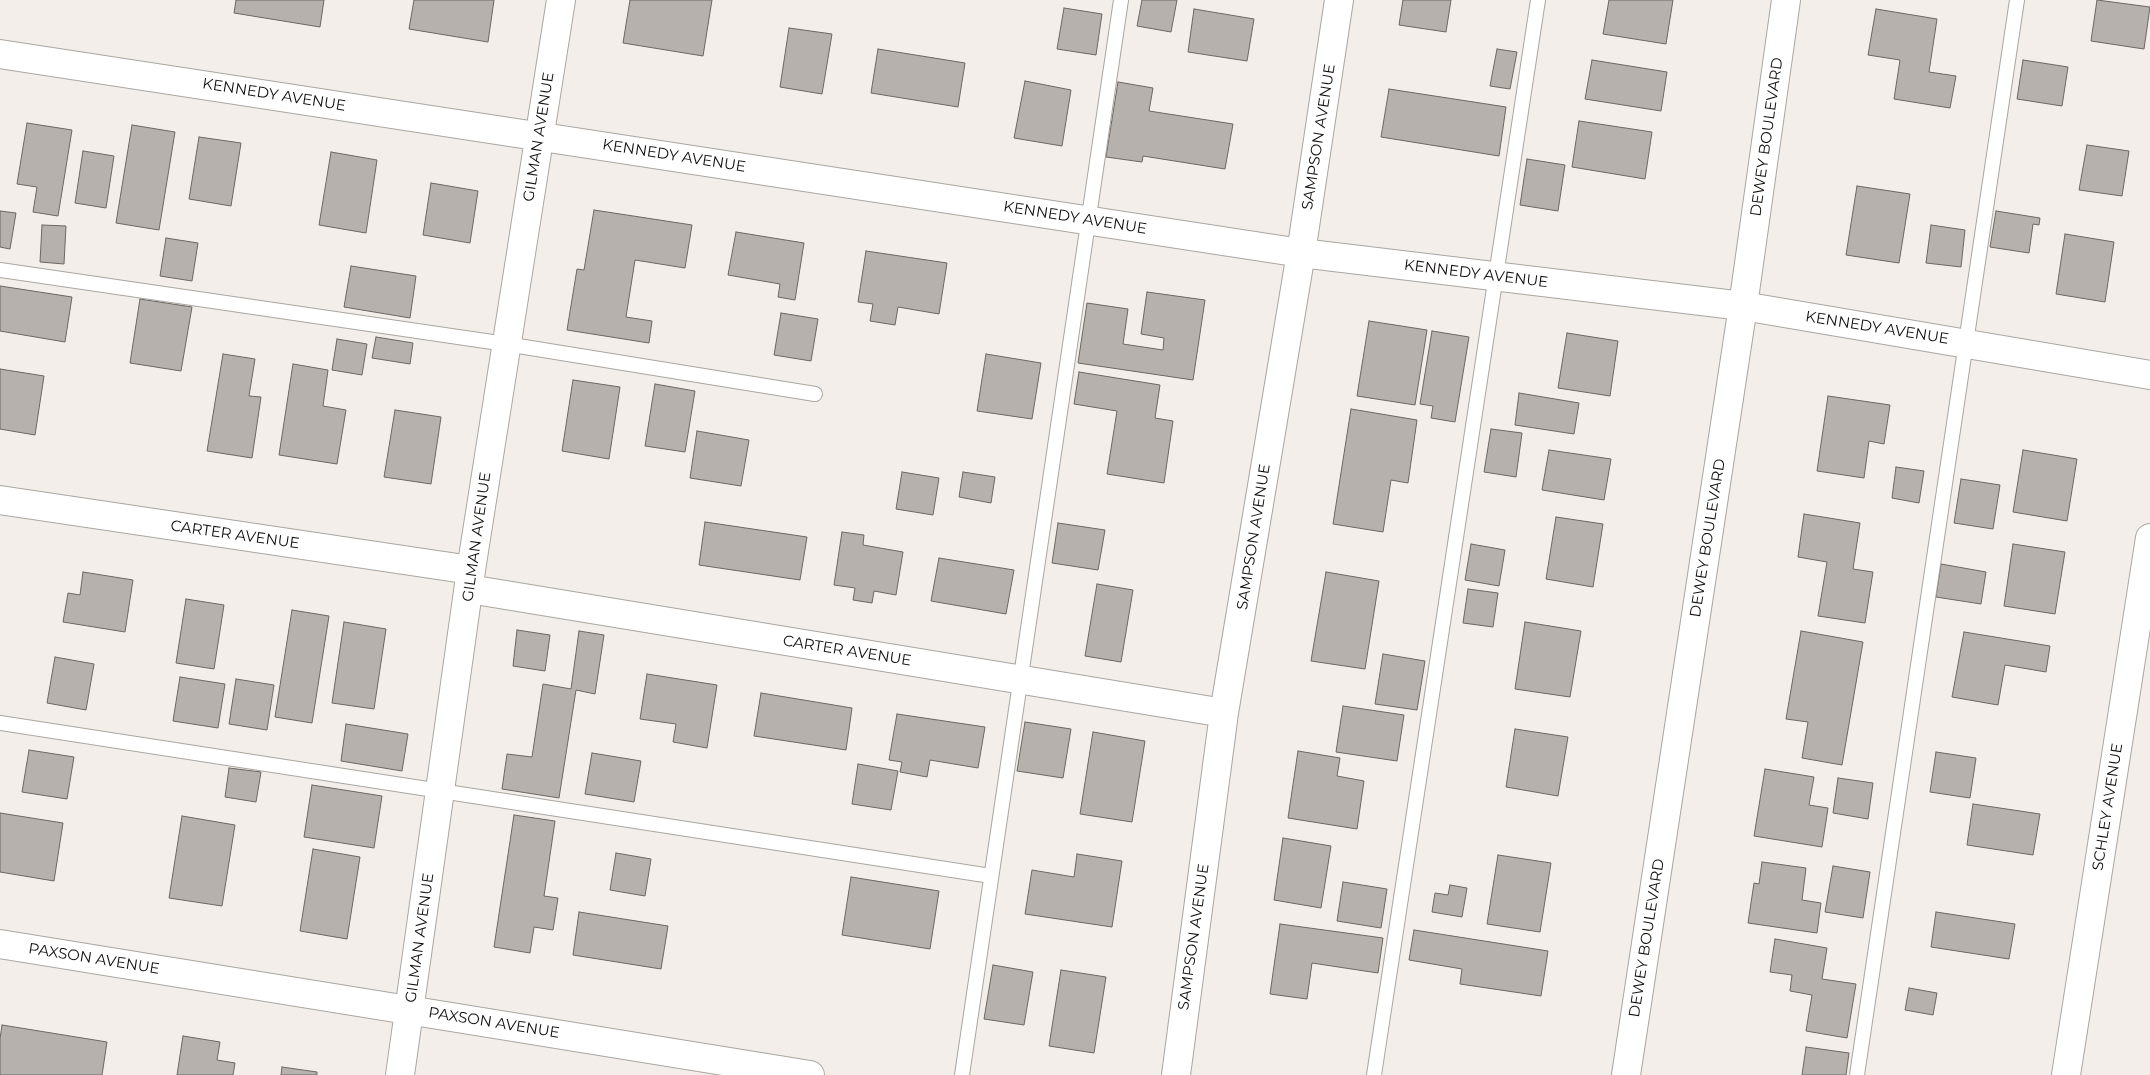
<!DOCTYPE html>
<html>
<head>
<meta charset="utf-8">
<style>
  body { margin:0 }
  canvas { display:block; background:#f3eee9 }
</style>
</head>
<body>
<canvas width="2150" height="1075"></canvas>
<script>
const context = document.querySelector('canvas').getContext('2d');
context.lineJoin = 'round';
function fillPath(path, color) { context.fillStyle = color; context.fill(path, 'evenodd'); }
const toPath = rows => new Path2D(rows.map(r => 'M' + r).join(''));
function stroke(path, color, width, dash) { context.strokeStyle = color; context.lineWidth = width; context.lineCap = dash ? 'butt' : 'round'; context.setLineDash(dash || []); context.stroke(path); }
function write(font, color, halo, rows, align = 'center') {
  context.font = font + ' Montserrat,sans-serif'; context.lineWidth = 4.5; context.setLineDash([]); context.textBaseline = 'middle'; context.strokeStyle = halo; context.fillStyle = color; for (const [text, x, y, turn = 0] of rows) {
    context.save(); context.translate(x, y); context.rotate((+turn || 0) * Math.PI / 180); context.textAlign = isNaN(turn) ? turn : align; if (halo) context.strokeText(text, 0, 0); context.fillText(text, 0, 0); context.restore();
  }
}
const building = toPath([
  [236,0,324,0,320,27,234,13,236,0],
  [414,0,494,0,488,42,409,29,414,0],
  [630,0,712,0,703,56,623,43,630,0],
  [1142,0,1177,0,1171,32,1137,26,1142,0],
  [1403,0,1451,0,1446,32,1399,25,1403,0],
  [1609,0,1673,0,1666,44,1603,34,1609,0],
  [2097,0,2150,7,2144,49,2091,41,2097,0],
  [1064,8,1102,14,1096,55,1057,49,1064,8],
  [1194,9,1254,19,1247,61,1188,52,1194,9],
  [1876,9,1937,19,1929,72,1956,76,1950,108,1894,99,1900,60,1868,55,1876,9],
  [789,28,832,34,822,94,780,87,789,28],
  [878,49,965,63,958,107,871,93,878,49],
  [1497,49,1517,52,1510,89,1490,86,1497,49],
  [1592,60,1667,72,1661,111,1585,99,1592,60],
  [2023,60,2068,67,2062,106,2017,99,2023,60],
  [1025,81,1071,90,1062,146,1014,138,1025,81],
  [1118,82,1153,88,1149,111,1233,124,1225,169,1143,156,1142,162,1106,157,1118,82],
  [1389,89,1506,107,1499,156,1381,137,1389,89],
  [1579,121,1652,132,1645,179,1572,167,1579,121],
  [27,123,72,130,58,216,33,212,37,187,17,184,27,123],
  [132,125,175,132,159,230,116,223,132,125],
  [199,137,241,143,231,206,189,199,199,137],
  [2087,145,2129,151,2122,196,2079,190,2087,145],
  [83,151,114,156,106,208,75,203,83,151],
  [331,152,377,160,366,233,319,225,331,152],
  [1527,159,1565,165,1558,211,1520,205,1527,159],
  [431,183,478,191,470,243,423,235,431,183],
  [1857,186,1910,194,1899,263,1846,255,1857,186],
  [594,210,692,225,685,268,635,260,626,317,652,321,649,343,567,330,577,269,584,270,594,210],
  [0,211,16,213,10,249,0,247,0,211],
  [1996,211,2040,218,2039,225,2033,224,2029,253,1990,247,1996,211],
  [42,225,66,226,64,264,40,262,42,225],
  [1931,225,1965,230,1961,267,1926,263,1931,225],
  [736,232,804,243,795,300,778,297,780,284,728,275,736,232],
  [2065,234,2114,242,2105,302,2056,294,2065,234],
  [166,238,198,243,192,281,160,276,166,238],
  [866,251,947,263,939,314,898,307,895,325,870,321,873,304,858,302,866,251],
  [351,266,416,276,410,318,344,307,351,266],
  [0,286,72,297,65,342,0,331,0,286],
  [1147,292,1205,300,1193,380,1078,363,1087,303,1128,309,1123,344,1163,350,1164,338,1141,334,1147,292],
  [140,299,192,307,181,371,130,363,140,299],
  [781,313,818,319,811,361,774,355,781,313],
  [1369,321,1427,330,1415,405,1357,396,1369,321],
  [1432,331,1469,337,1455,422,1431,418,1433,406,1420,404,1432,331],
  [1567,333,1618,341,1610,396,1558,388,1567,333],
  [376,337,413,343,410,364,372,358,376,337],
  [337,339,367,344,362,375,332,370,337,339],
  [223,354,255,359,249,396,261,397,252,458,207,451,223,354],
  [986,354,1041,363,1032,419,977,411,986,354],
  [293,364,328,370,323,406,346,410,337,464,279,455,293,364],
  [0,369,44,376,35,435,0,429,0,369],
  [1079,372,1160,385,1155,418,1173,421,1164,483,1107,474,1117,411,1074,404,1079,372],
  [573,380,620,387,609,459,562,451,573,380],
  [655,384,695,391,685,452,645,446,655,384],
  [1519,393,1579,403,1574,434,1515,425,1519,393],
  [1828,396,1890,405,1884,444,1869,441,1864,478,1817,471,1828,396],
  [1351,409,1417,420,1408,483,1391,480,1383,532,1333,524,1351,409],
  [395,410,441,417,431,484,384,477,395,410],
  [1491,429,1522,433,1516,477,1484,472,1491,429],
  [697,431,749,440,741,486,690,478,697,431],
  [1549,450,1611,459,1604,500,1542,490,1549,450],
  [2023,450,2077,459,2067,521,2013,512,2023,450],
  [1896,467,1924,471,1919,503,1892,498,1896,467],
  [902,472,939,478,933,515,896,509,902,472],
  [963,472,995,477,991,503,959,497,963,472],
  [1961,479,2000,485,1993,529,1954,523,1961,479],
  [1804,514,1860,523,1853,569,1873,572,1865,623,1818,616,1827,562,1798,557,1804,514],
  [1556,517,1603,524,1593,587,1546,579,1556,517],
  [705,522,807,537,800,580,699,565,705,522],
  [1058,523,1105,530,1098,570,1052,563,1058,523],
  [842,532,864,535,863,545,903,552,896,595,874,591,872,603,853,600,855,588,834,585,842,532],
  [1471,544,1505,550,1499,586,1465,580,1471,544],
  [2013,544,2065,552,2055,614,2004,606,2013,544],
  [939,558,1014,570,1006,614,931,601,939,558],
  [1941,564,1986,572,1981,604,1936,597,1941,564],
  [83,572,133,580,125,632,63,622,68,593,80,595,83,572],
  [1326,572,1379,581,1365,669,1311,661,1326,572],
  [1097,584,1133,590,1121,662,1085,656,1097,584],
  [1468,589,1498,593,1493,627,1463,623,1468,589],
  [186,599,224,605,214,669,176,663,186,599],
  [292,610,329,616,312,723,275,717,292,610],
  [344,622,386,629,374,709,332,703,344,622],
  [1525,622,1581,631,1570,697,1515,689,1525,622],
  [517,630,550,635,545,671,513,666,517,630],
  [579,631,604,635,595,694,576,690,559,798,502,789,507,754,532,757,543,684,571,689,579,631],
  [1801,631,1863,642,1842,765,1802,758,1808,722,1786,719,1801,631],
  [1964,632,2050,646,2046,672,2005,665,1998,705,1952,697,1964,632],
  [1383,654,1425,661,1417,710,1375,704,1383,654],
  [55,657,94,664,86,710,47,703,55,657],
  [647,674,717,685,707,748,673,742,676,724,640,719,647,674],
  [180,677,225,684,218,728,173,721,180,677],
  [236,679,274,685,267,730,229,724,236,679],
  [761,693,852,708,846,750,754,736,761,693],
  [1343,706,1404,715,1397,761,1336,752,1343,706],
  [897,714,985,727,978,768,930,760,927,777,900,772,902,762,889,760,897,714],
  [1025,722,1071,729,1063,778,1017,771,1025,722],
  [346,724,408,734,402,771,341,761,346,724],
  [1515,729,1568,737,1558,796,1506,787,1515,729],
  [1093,732,1145,741,1132,822,1080,814,1093,732],
  [29,750,74,757,67,799,22,792,29,750],
  [1298,751,1340,758,1337,776,1364,781,1357,829,1288,818,1298,751],
  [1936,752,1976,758,1970,798,1930,792,1936,752],
  [592,753,641,761,634,802,585,794,592,753],
  [858,764,898,771,891,810,852,804,858,764],
  [229,768,261,772,256,802,225,797,229,768],
  [1765,769,1814,777,1809,805,1828,808,1822,847,1754,836,1765,769],
  [1838,778,1873,783,1868,819,1833,813,1838,778],
  [312,785,382,796,374,848,304,837,312,785],
  [1973,804,2040,814,2033,855,1967,845,1973,804],
  [0,813,63,823,54,881,0,872,0,813],
  [514,815,555,821,544,896,558,898,553,930,534,927,530,953,494,947,514,815],
  [182,816,235,825,222,906,169,898,182,816],
  [1283,838,1331,846,1321,908,1274,900,1283,838],
  [313,849,360,857,347,939,300,931,313,849],
  [616,853,651,859,645,896,610,890,616,853],
  [1077,854,1122,861,1112,927,1025,914,1032,870,1074,877,1077,854],
  [1498,855,1551,863,1540,932,1487,924,1498,855],
  [1762,862,1806,868,1802,900,1821,903,1817,933,1748,923,1754,883,1759,884,1762,862],
  [1833,866,1870,872,1863,918,1825,912,1833,866],
  [851,877,939,891,930,949,842,935,851,877],
  [1343,882,1387,889,1381,928,1337,921,1343,882],
  [1450,885,1467,888,1462,917,1432,912,1435,893,1448,895,1450,885],
  [579,912,668,926,661,969,573,955,579,912],
  [1936,912,2015,924,2009,959,1931,947,1936,912],
  [1280,924,1383,938,1378,973,1312,963,1307,999,1270,994,1280,924],
  [1414,930,1548,951,1541,996,1460,984,1462,969,1409,960,1414,930],
  [1775,939,1827,948,1822,979,1856,984,1847,1038,1806,1031,1812,995,1790,991,1792,975,1770,972,1775,939],
  [993,965,1033,972,1024,1025,984,1019,993,965],
  [1061,970,1106,977,1094,1053,1049,1046,1061,970],
  [1909,988,1937,993,1933,1015,1905,1010,1909,988],
  [2,1025,107,1042,102,1075,0,1075,0,1039,2,1025],
  [183,1036,220,1042,217,1060,235,1063,233,1075,177,1075,183,1036],
  [1806,1047,1849,1053,1846,1075,1802,1075,1806,1047],
  [282,1067,317,1072,317,1075,281,1075,282,1067]
]);
const service = toPath([
  [0,270,506,344,815,394],
  [0,723,991,876],
  [962,1075,1121,0],
  [1374,1075,1538,0],
  [1857,1075,2017,0]
]);
const minor = toPath([
  [0,54,1301,253,1743,306,2150,375],
  [0,500,471,570],
  [469,589,1224,713],
  [0,944,810,1075],
  [400,1075,471,570,561,0],
  [1176,1075,1224,713,1301,253,1339,0],
  [2066,1075,2150,538]
]);
const tertiary = toPath([
  [1626,1075,1743,306,1786,0]
]);
const streetNames = [
  ["KENNEDY AVENUE",274,95,9],
  ["GILMAN AVENUE",539,137,-81],
  ["SAMPSON AVENUE",1319,137,-81],
  ["DEWEY BOULEVARD",1767,137,-82],
  ["KENNEDY AVENUE",674,156,9],
  ["KENNEDY AVENUE",1075,218,9],
  ["KENNEDY AVENUE",1476,274,7],
  ["KENNEDY AVENUE",1877,328,9],
  ["CARTER AVENUE",235,535,8],
  ["GILMAN AVENUE",477,537,-82],
  ["SAMPSON AVENUE",1254,537,-81],
  ["DEWEY BOULEVARD",1708,538,-81],
  ["CARTER AVENUE",847,651,9],
  ["SCHLEY AVENUE",2108,807,-81],
  ["SAMPSON AVENUE",1194,937,-82],
  ["GILMAN AVENUE",420,938,-82],
  ["DEWEY BOULEVARD",1647,938,-81],
  ["PAXSON AVENUE",94,959,9],
  ["PAXSON AVENUE",494,1023,9]
];
fillPath(building, '#b6b1ac');
stroke(building, '#6b6763', 1);
stroke(service, '#aaa6a1', 16);
stroke(minor, '#aaa6a1', 30);
stroke(tertiary, '#aaa6a1', 30);
stroke(service, '#fff', 14);
stroke(minor, '#fff', 28);
stroke(tertiary, '#fff', 28);
write('15px', '#0f0d0c', '#fff', streetNames);
</script>
</body>
</html>
